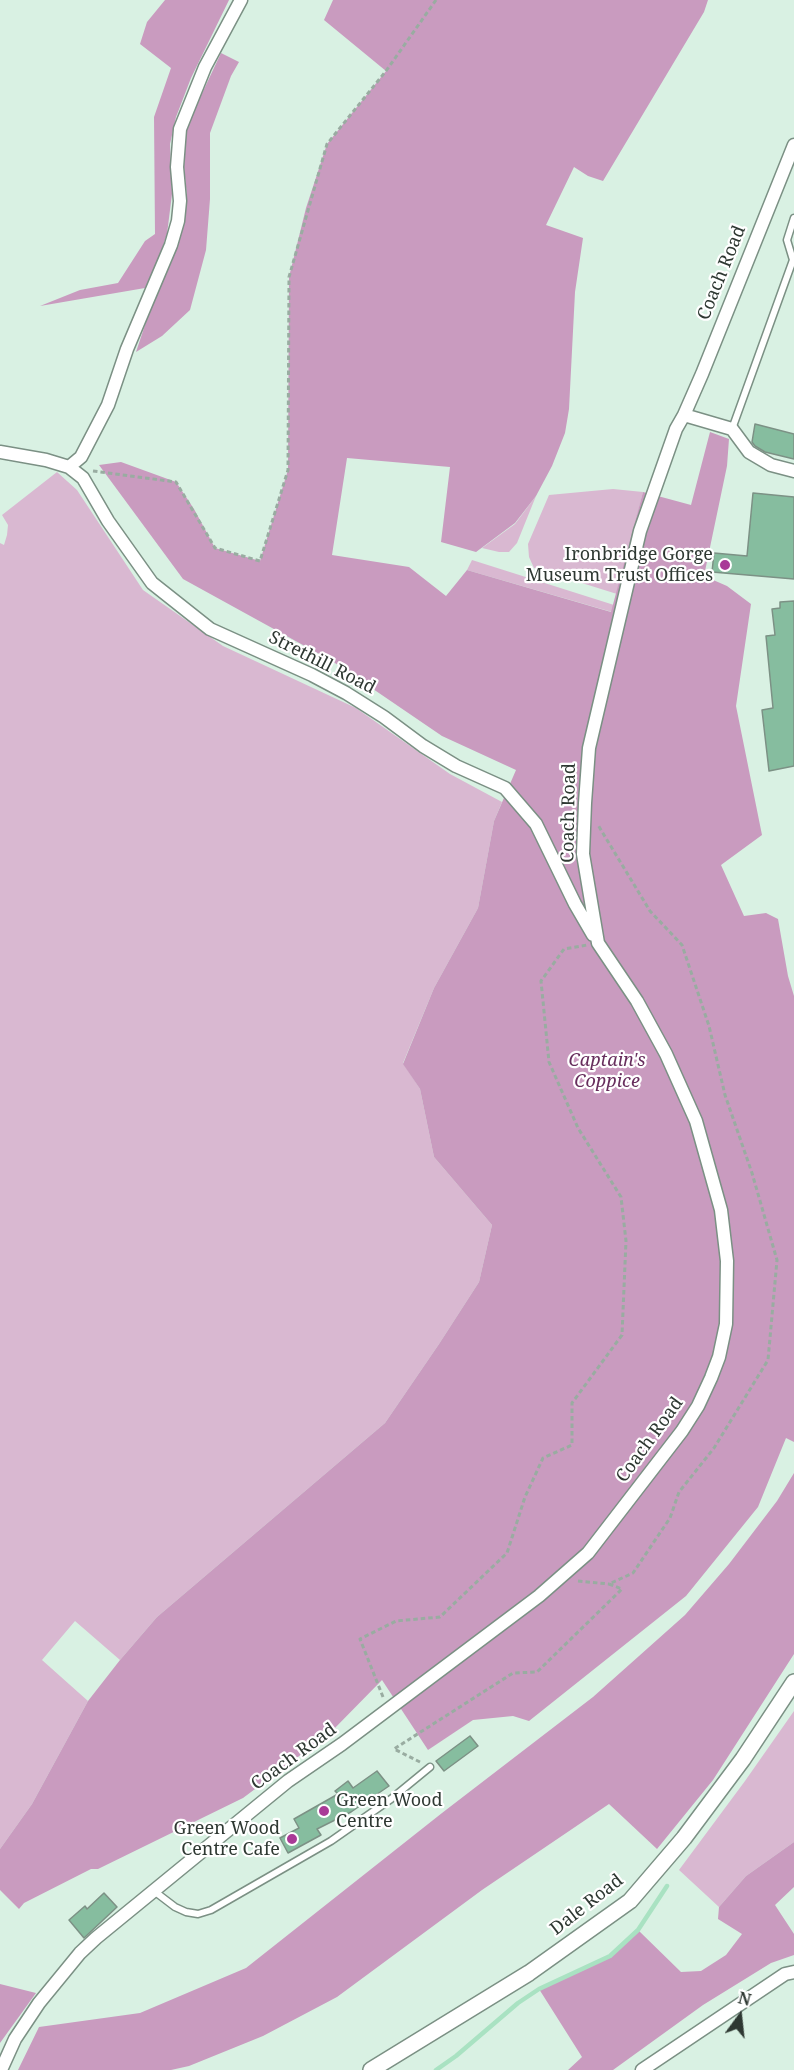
<!DOCTYPE html>
<html>
<head>
<meta charset="utf-8">
<style>
  body { margin:0 }
  #map { position:relative; width:794px; height:2070px; overflow:hidden; background:#d9f1e3; font-family:"Noto Serif",serif }
  canvas { display:block }
  .north { position:absolute; left:710px; top:1986px; width:60px; height:60px; -webkit-text-stroke:4px #fff; paint-order:stroke; rotate:15deg; font-size:16px; font-weight:700; line-height:24px; text-align:center; color:#2e3832 }
  .north::after { content:''; display:block; margin:auto; width:21px; height:27px; background:#2e3832; clip-path:polygon(50% 0,100% 100%,50% 72%,0 100%) }
</style>
</head>
<body>
<div id="map">
<canvas width="794" height="2070"></canvas>
<div class="north">N</div>
</div>
<script>
const context = document.querySelector('canvas').getContext('2d');
context.lineJoin = 'round';
function fillPath(path, color) { context.fillStyle = color; context.fill(path, 'evenodd'); }
const toPath = rows => new Path2D(rows.map(r => 'M' + r).join(''));
function stroke(path, color, width, dash) { context.strokeStyle = color; context.lineWidth = width; context.lineCap = dash ? 'butt' : 'round'; context.setLineDash(dash || []); context.stroke(path); }
function write(font, color, halo, rows, align = 'center') {
  context.font = font + ' "Noto Serif",serif'; context.lineWidth = 4.5; context.setLineDash([]); context.textBaseline = 'middle'; context.strokeStyle = halo; context.fillStyle = color; for (const [text, x, y, turn = 0] of rows) {
    context.save(); context.translate(x, y); context.rotate((+turn || 0) * Math.PI / 180); context.textAlign = isNaN(turn) ? turn : align; if (halo) context.strokeText(text, 0, 0); context.fillText(text, 0, 0); context.restore();
  }
}
const green = toPath([
  [57,472,77,490,143,590,223,646,356,708,450,774,502,802,494,821,478,908,434,988,403,1063,420,1089,434,1157,492,1225,479,1282,439,1344,385,1423,157,1617,120,1660,75,1621,42,1660,88,1701,32,1804,0,1849,0,543,4,545,7,535,8,525,2,515],
  [613,489,643,492,617,594,534,568,529,557,528,544,549,495],
  [536,496,517,543,509,552,499,552,482,548,515,524],
  [472,560,614,605,612,612,467,570],
  [794,1711,794,1842,746,1876,719,1907,679,1870,745,1781]
]);
const forest = toPath([
  [165,0,229,0,191,78,176,117,170,144,172,194,167,234,159,257,145,288,40,306,80,290,118,283,145,241,155,234,154,117,171,68,140,44,147,22],
  [333,0,708,0,704,12,603,181,588,176,574,167,546,225,583,238,575,292,569,409,565,433,552,466,536,496,515,523,476,552,441,542,450,467,347,458,332,555,409,567,446,596,467,570,611,612,643,492,691,505,710,432,729,439,727,466,704,576,727,586,751,604,736,706,762,835,721,865,744,916,766,913,778,919,788,976,794,996,794,1442,786,1438,758,1507,686,1596,529,1721,513,1716,473,1720,428,1750,382,1680,330,1733,243,1798,98,1869,91,1869,24,1903,19,1909,0,1890,0,1849,32,1804,88,1701,120,1660,157,1617,385,1423,439,1344,479,1282,492,1225,434,1157,420,1089,403,1064,434,988,478,908,494,821,516,770,442,736,332,661,183,579,99,465,121,462,176,482,194,509,215,548,260,561,288,470,289,277,306,208,327,144,386,71,324,20],
  [221,53,239,62,231,76,210,133,210,199,206,250,190,310,162,336,136,352,152,304,172,261,182,230,187,196,184,167,185,137,190,119],
  [794,1473,794,1654,713,1780,657,1849,609,1804,482,1890,337,1997,263,2036,189,2066,171,2070,18,2070,39,2027,140,2013,246,1968,442,1813,593,1697,685,1615,729,1564,777,1501],
  [794,1842,794,1887,775,1905,794,1934,794,1955,771,1963,703,2005,613,2070,568,2070,582,2057,539,1989,610,1956,638,1930,681,1972,701,1971,726,1955,742,1934,718,1919,719,1907,746,1876],
  [0,1984,36,1993,0,2043]
]);
const stream = toPath([
  [436,2070,456,2056,518,2003,539,1989,610,1956,638,1930,667,1886]
]);
const building = toPath([
  [755,424,794,434,794,459,765,452,755,446,752,442,755,424],
  [753,493,794,497,794,579,712,572,714,553,747,556,753,493],
  [794,601,794,766,769,771,762,710,773,708,766,636,775,635,772,609,780,608,780,602,794,601],
  [470,1736,478,1746,444,1771,436,1761,470,1736],
  [377,1771,389,1786,351,1812,317,1829,321,1835,288,1853,280,1838,299,1828,294,1819,338,1794,335,1791,348,1781,353,1788,377,1771],
  [104,1893,117,1907,84,1938,69,1920,85,1906,87,1909,104,1893]
]);
const path = toPath([
  [93,471,176,482,215,548,260,561,288,470,289,277,327,144,386,71,436,0],
  [578,1581,609,1584],
  [383,1697,360,1639,396,1621,440,1617,507,1553,525,1497,543,1458,572,1445,572,1403,622,1335,626,1241,621,1197,578,1128,549,1062,541,981,564,949,587,945],
  [420,1762,394,1749,513,1673,537,1672,622,1589,609,1584,633,1573,670,1518,679,1492,714,1448,768,1360,777,1260,752,1173,725,1095,709,1026,682,945,650,911,598,825]
]);
const service = toPath([
  [732,429,793,260,787,240,794,218],
  [154,1891,175,1907,186,1912,198,1914,211,1910,331,1841,391,1799,430,1767]
]);
const minor = toPath([
  [684,415,732,429,749,452,771,465,794,471],
  [0,452,46,460,69,467,83,478,108,521,152,583,210,629,312,675,346,693,384,717,423,746,456,766,505,788,536,824,575,904,593,935],
  [69,467,81,457,108,405,127,349,171,245,178,221,180,201,177,167,180,129,205,67,241,0],
  [1,2070,15,2039,39,2003,80,1953,96,1938,288,1781,342,1744,539,1596,588,1553,682,1431,698,1406,711,1378,719,1357,726,1324,727,1261,721,1210,696,1121,666,1054,637,1001,598,943,583,854,585,803,589,748,640,531,676,429,684,415,702,374,794,145],
  [642,2070,785,1974,794,1972]
]);
const tertiary = toPath([
  [371,2070,529,1973,630,1901,684,1838,743,1759,794,1682]
]);
const markers = [
  [725,565,6,"#a93a97"],
  [324,1811,6,"#a93a97"],
  [292,1839,6,"#a93a97"]
];
const streetNames = [
  ["Coach Road",722,273,-68],
  ["Strethill Road",322,663,27],
  ["Coach Road",569,813,-89],
  ["Coach Road",650,1440,-54],
  ["Coach Road",294,1757,-36],
  ["Dale Road",587,1905,-38]
];
const poiNames = [
  ["Ironbridge Gorge",713,555],
  ["Museum Trust Offices",713,576],
  ["Green Wood",336,1801,"left"],
  ["Centre",336,1822,"left"],
  ["Green Wood",280,1829],
  ["Centre Cafe",280,1850]
];
const parkNames = [
  ["Captain's",607,1061],
  ["Coppice",607,1082]
];
fillPath(green, '#d9b8d1');
fillPath(forest, '#c99bbf');
stroke(stream, '#a9e2c2', 4.5);
fillPath(building, '#86bd9f');
stroke(building, '#7c9185', 1.5);
stroke(service, '#7b9084', 9);
stroke(minor, '#7b9084', 15);
stroke(tertiary, '#7b9084', 18);
stroke(path, '#99aca1', 3, [4.5, 3]);
stroke(service, '#fff', 6);
stroke(minor, '#fff', 12);
stroke(tertiary, '#fff', 15);
for (const [x, y, r, color] of markers) { const dot = new Path2D(); dot.arc(x, y, r, 0, 2 * Math.PI); context.fillStyle = color; context.fill(dot); stroke(dot, '#fff', 2); }
write('18px', '#2e3832', '#fff', streetNames);
write('18px', '#2e3832', '#fff', poiNames, 'right');
write('italic 18px', '#672e5d', '#fff', parkNames);
</script>
</body>
</html>
